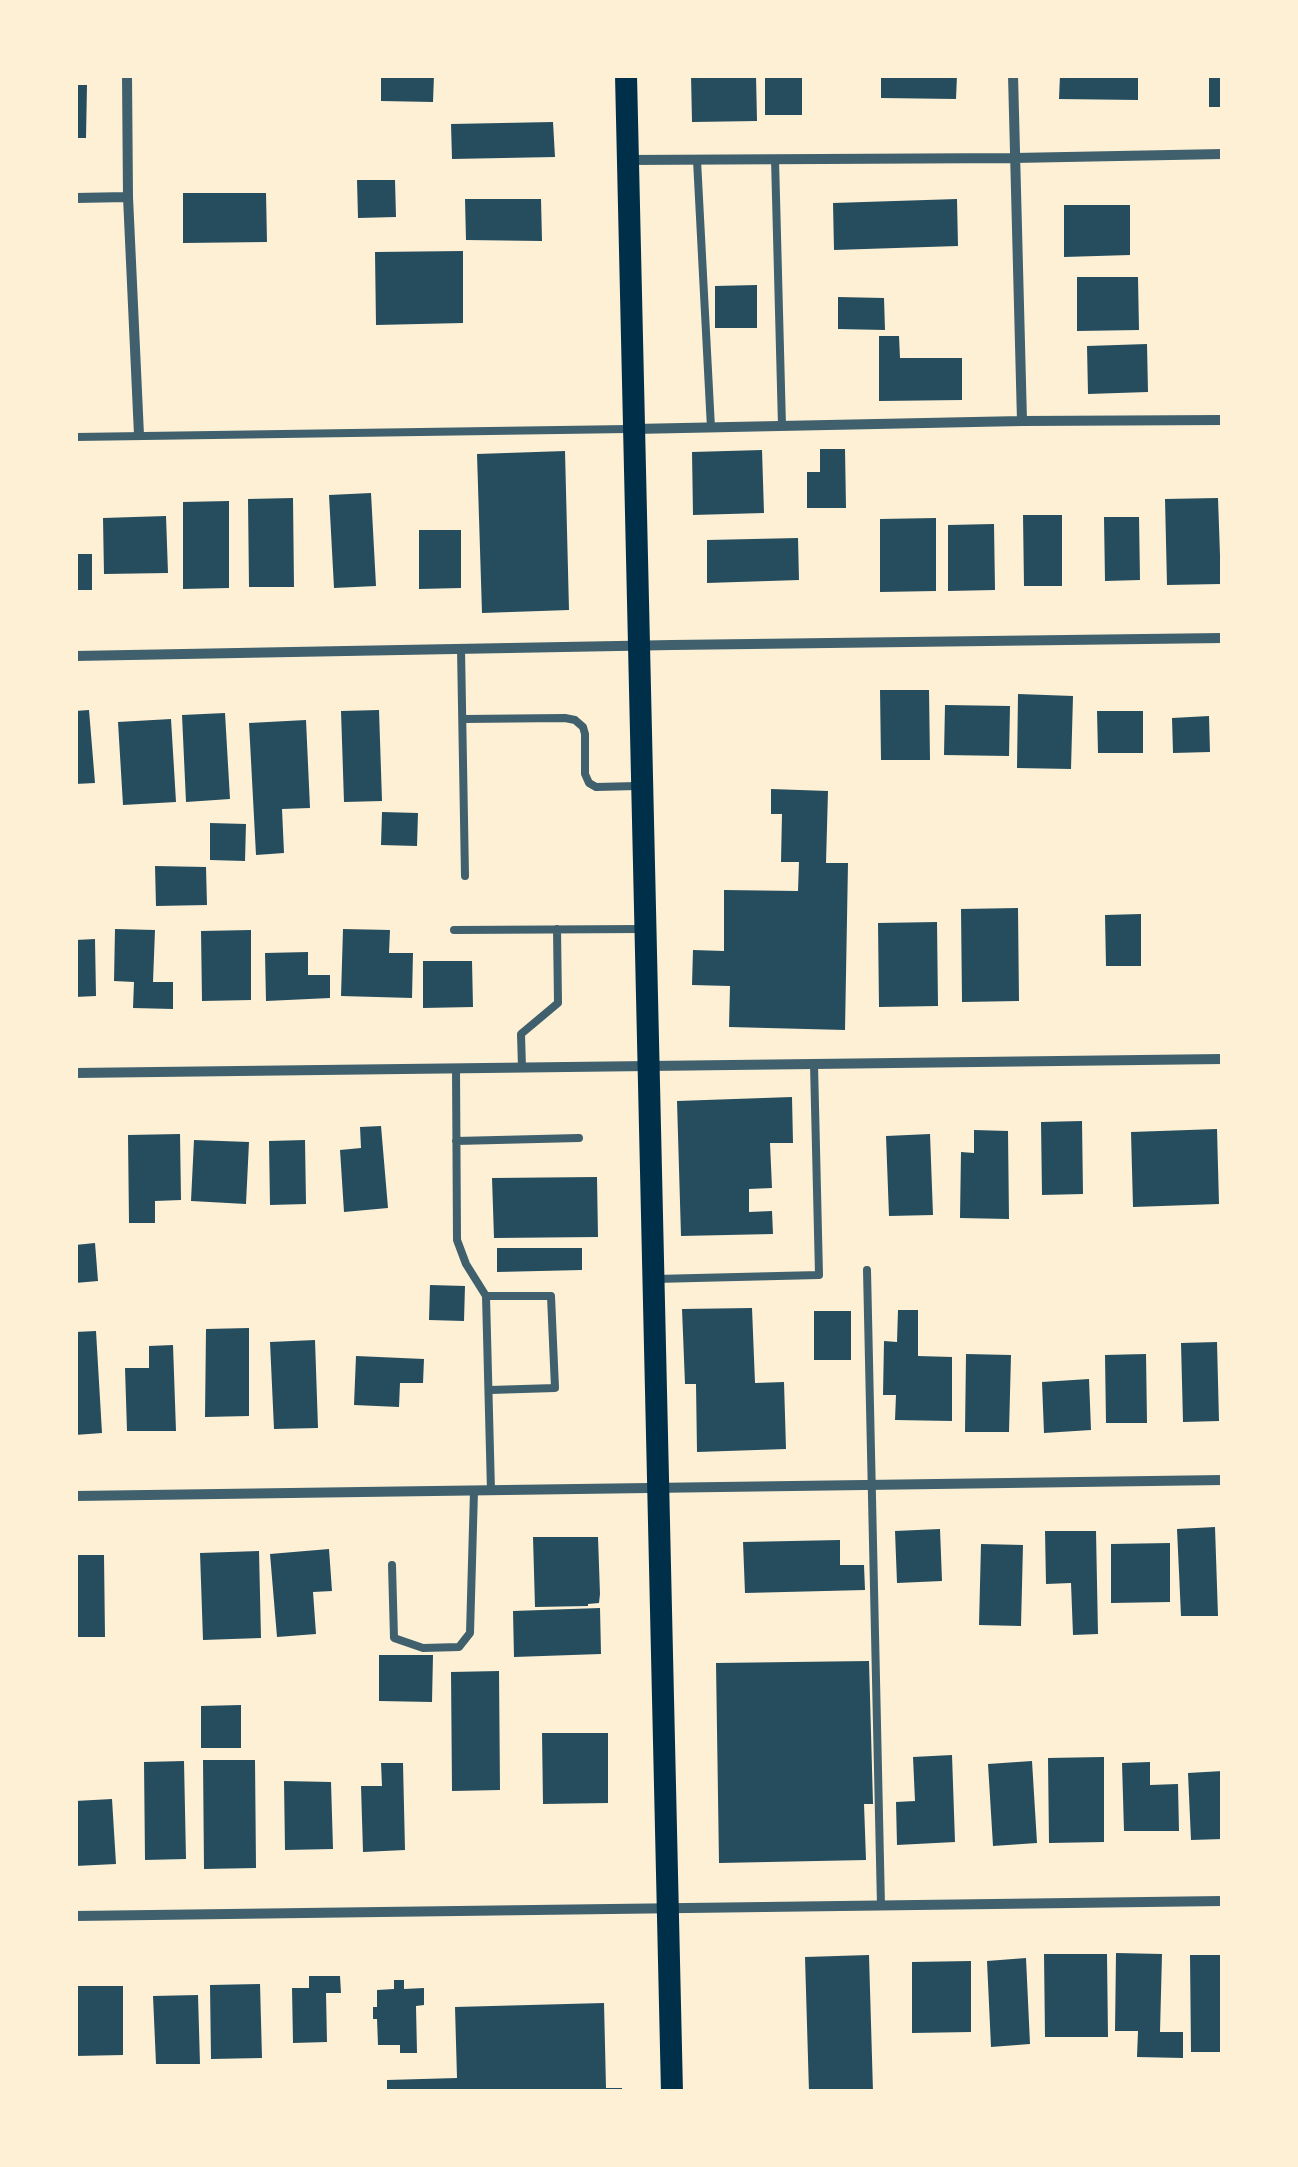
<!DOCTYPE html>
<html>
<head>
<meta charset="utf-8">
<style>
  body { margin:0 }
  #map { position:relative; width:1298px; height:2167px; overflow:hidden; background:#fdf0d5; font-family:Figtree,sans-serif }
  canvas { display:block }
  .frame { position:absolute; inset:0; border:78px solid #fdf0d5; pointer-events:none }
</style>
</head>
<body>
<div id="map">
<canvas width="1298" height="2167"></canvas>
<div class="frame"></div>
</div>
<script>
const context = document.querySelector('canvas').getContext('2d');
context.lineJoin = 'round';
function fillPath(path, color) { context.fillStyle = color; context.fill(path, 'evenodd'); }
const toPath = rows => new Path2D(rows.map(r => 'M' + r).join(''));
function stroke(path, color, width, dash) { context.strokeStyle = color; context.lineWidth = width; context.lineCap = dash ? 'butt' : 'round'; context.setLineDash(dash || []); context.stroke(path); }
const building = toPath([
  [381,75,434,75,433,102,381,101],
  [691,75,756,75,757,121,692,122],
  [881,75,957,75,956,99,881,98],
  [1060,75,1138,75,1138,100,1059,99],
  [1209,75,1223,75,1223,107,1209,107],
  [765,77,802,77,802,115,765,115],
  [75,85,87,85,86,138,75,138],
  [553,122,555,157,452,159,451,124],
  [357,180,395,180,396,217,358,218],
  [183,193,266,193,267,242,183,243],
  [465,199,541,199,542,241,466,240],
  [957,199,958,246,834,250,833,203],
  [1064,205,1130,205,1130,255,1064,257],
  [463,251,463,323,376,325,375,252],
  [1077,277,1138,277,1139,330,1077,331],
  [757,285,757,328,715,328,715,286],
  [838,297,884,298,885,330,838,329],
  [879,336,899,336,900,358,962,358,962,400,879,401],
  [1147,344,1148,392,1088,394,1087,346],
  [820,449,845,449,846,508,807,508,807,472,820,472],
  [762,450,764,513,693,515,692,452],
  [565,451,569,610,482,613,477,454],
  [371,493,376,586,334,588,329,495],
  [293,498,294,587,249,587,248,499],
  [1218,498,1221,584,1167,585,1165,499],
  [229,501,229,588,183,589,183,502],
  [1023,515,1062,515,1062,586,1024,586],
  [166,516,168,573,104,574,103,518],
  [1104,517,1139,517,1140,580,1105,581],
  [936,518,936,591,880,592,880,519],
  [994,524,995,590,948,591,948,525],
  [419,530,461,530,461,588,419,589],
  [798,538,799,580,707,583,707,540],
  [75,554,92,554,92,590,75,590],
  [880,690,929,690,930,760,881,760],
  [1018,694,1073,696,1071,769,1017,768],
  [945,705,1010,706,1009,756,944,755],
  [89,710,95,783,75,784,75,711],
  [379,710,382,801,344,802,341,711],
  [1097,711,1143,711,1143,753,1098,753],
  [225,713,230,799,186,802,182,715],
  [1209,716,1210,752,1173,753,1172,718],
  [171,719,176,802,123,805,118,722],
  [306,720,310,808,282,809,284,853,256,855,249,723],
  [771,789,828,791,826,863,848,863,845,1030,729,1027,730,986,692,985,693,950,724,951,724,890,798,891,799,862,781,862,782,814,771,814],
  [382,812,418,813,417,846,381,845],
  [210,823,246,824,245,861,210,860],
  [155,866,206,867,207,905,156,906],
  [1018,908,1019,1001,962,1002,961,909],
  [1141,914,1141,966,1106,966,1105,915],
  [937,922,938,1006,879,1007,878,923],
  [115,929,155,930,153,982,173,982,173,1009,133,1008,134,982,114,981],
  [343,929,390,930,389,953,413,953,412,998,341,996],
  [251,930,251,1000,202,1001,201,931],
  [95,939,96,996,75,997,75,940],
  [308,952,308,975,330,975,330,998,266,1001,265,953],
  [423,961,472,961,473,1007,423,1008],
  [792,1097,793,1143,770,1143,772,1188,749,1189,749,1212,772,1211,773,1234,681,1236,677,1101],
  [1082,1121,1083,1194,1042,1195,1041,1122],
  [381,1126,388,1208,344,1212,340,1150,361,1148,360,1127],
  [1217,1129,1219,1204,1133,1207,1131,1132],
  [974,1130,1008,1131,1009,1219,960,1218,961,1152,974,1153],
  [180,1134,181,1200,155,1201,155,1223,129,1223,128,1135],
  [930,1134,933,1215,889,1216,886,1136],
  [194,1140,249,1142,246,1204,191,1201],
  [305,1140,306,1204,270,1205,269,1141],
  [597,1177,598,1237,494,1238,492,1178],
  [95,1243,98,1281,75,1283,75,1245],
  [497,1248,582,1248,582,1270,497,1272],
  [430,1285,465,1286,464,1321,429,1320],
  [752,1308,755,1383,784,1382,786,1449,697,1452,696,1384,685,1384,682,1309],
  [898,1310,918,1310,918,1356,952,1357,952,1421,895,1420,896,1395,883,1395,884,1341,897,1342],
  [814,1311,851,1311,851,1360,814,1360],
  [249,1328,249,1416,205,1417,206,1329],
  [96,1331,102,1433,75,1435,75,1332],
  [315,1340,318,1428,274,1429,270,1342],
  [1217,1342,1219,1421,1183,1422,1181,1343],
  [173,1345,176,1431,127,1431,125,1368,149,1368,149,1346],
  [966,1354,1011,1355,1009,1432,965,1432],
  [1146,1354,1147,1423,1106,1423,1105,1355],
  [356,1356,424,1359,423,1383,400,1383,399,1407,354,1405],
  [1089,1379,1091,1430,1044,1433,1042,1382],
  [1215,1527,1218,1616,1181,1616,1177,1529],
  [940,1529,942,1581,897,1583,895,1531],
  [1045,1531,1096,1531,1098,1634,1073,1635,1071,1583,1046,1584],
  [533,1537,598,1537,600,1594,599,1603,588,1604,588,1606,535,1607],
  [840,1540,840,1565,864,1565,865,1590,745,1593,743,1542],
  [1170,1543,1170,1602,1111,1603,1111,1544],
  [981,1544,1023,1545,1021,1626,979,1625],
  [329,1549,332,1591,313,1592,316,1634,277,1637,270,1554],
  [259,1551,261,1638,203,1640,200,1553],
  [75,1555,104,1555,105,1637,75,1637],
  [600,1608,601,1654,514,1657,513,1611],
  [379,1655,433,1655,432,1702,379,1701],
  [869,1661,873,1804,864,1804,866,1860,719,1863,716,1663],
  [499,1671,500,1790,452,1791,451,1672],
  [241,1705,241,1748,201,1748,201,1706],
  [542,1733,608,1733,608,1803,543,1804],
  [952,1755,955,1842,897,1845,896,1802,915,1801,913,1757],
  [1104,1757,1104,1842,1049,1843,1048,1758],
  [203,1760,255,1760,256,1868,204,1869],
  [184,1761,186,1859,145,1860,144,1762],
  [1032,1761,1037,1843,993,1846,988,1764],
  [1150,1762,1150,1785,1178,1784,1179,1831,1124,1831,1122,1763],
  [381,1763,403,1763,405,1850,363,1852,361,1786,382,1786],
  [1223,1771,1223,1839,1191,1840,1188,1773],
  [284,1781,331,1782,333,1849,285,1850],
  [112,1799,116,1864,75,1866,75,1801],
  [1116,1953,1162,1954,1160,2032,1183,2032,1183,2058,1137,2057,1138,2031,1115,2031],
  [1044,1954,1107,1954,1108,2037,1045,2037],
  [869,1955,873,2092,809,2092,805,1957],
  [1190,1955,1223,1955,1223,2052,1191,2052],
  [1026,1958,1030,2044,991,2047,987,1961],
  [971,1961,971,2032,912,2033,912,1962],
  [309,1976,340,1976,341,1993,326,1993,327,2042,293,2043,292,1988,309,1988],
  [394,1980,404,1980,404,1989,424,1988,424,2005,416,2006,417,2053,400,2053,400,2045,378,2045,377,2019,373,2019,373,2007,377,2007,377,1990,394,1989],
  [260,1984,262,2058,211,2059,210,1985],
  [75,1986,123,1986,123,2055,75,2056],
  [198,1995,200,2064,156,2064,153,1996],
  [604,2003,606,2088,622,2088,622,2092,387,2092,387,2080,457,2078,455,2007]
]);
const service = toPath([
  [775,159,782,426],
  [697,160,711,428],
  [75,437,628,429],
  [461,649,465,876],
  [463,719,565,718,575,720,583,727,585,734,585,774,589,783,596,787,637,786],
  [454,930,641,929],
  [522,1068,521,1034,558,1003,557,929],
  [456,1069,457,1240,466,1264,486,1296,491,1491],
  [456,1141,579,1138],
  [867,1270,881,1906],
  [655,1279,819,1275,814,1064],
  [486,1296,551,1296,555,1388,490,1390],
  [392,1565,394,1638,423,1648,459,1647,470,1633,474,1491]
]);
const minor = toPath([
  [127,75,128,197,139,435],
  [1013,75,1022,421],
  [628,160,1014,158,1223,154],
  [75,198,128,197],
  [634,429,1022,421,1223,420],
  [75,656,672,645,1223,638],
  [75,1073,1223,1059],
  [75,1496,1223,1480],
  [75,1916,1223,1901]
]);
const primary = toPath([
  [626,75,672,2092]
]);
fillPath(building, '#264d5e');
stroke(service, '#3f606c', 8);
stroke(minor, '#3f606c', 10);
stroke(primary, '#003049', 22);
</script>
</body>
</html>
